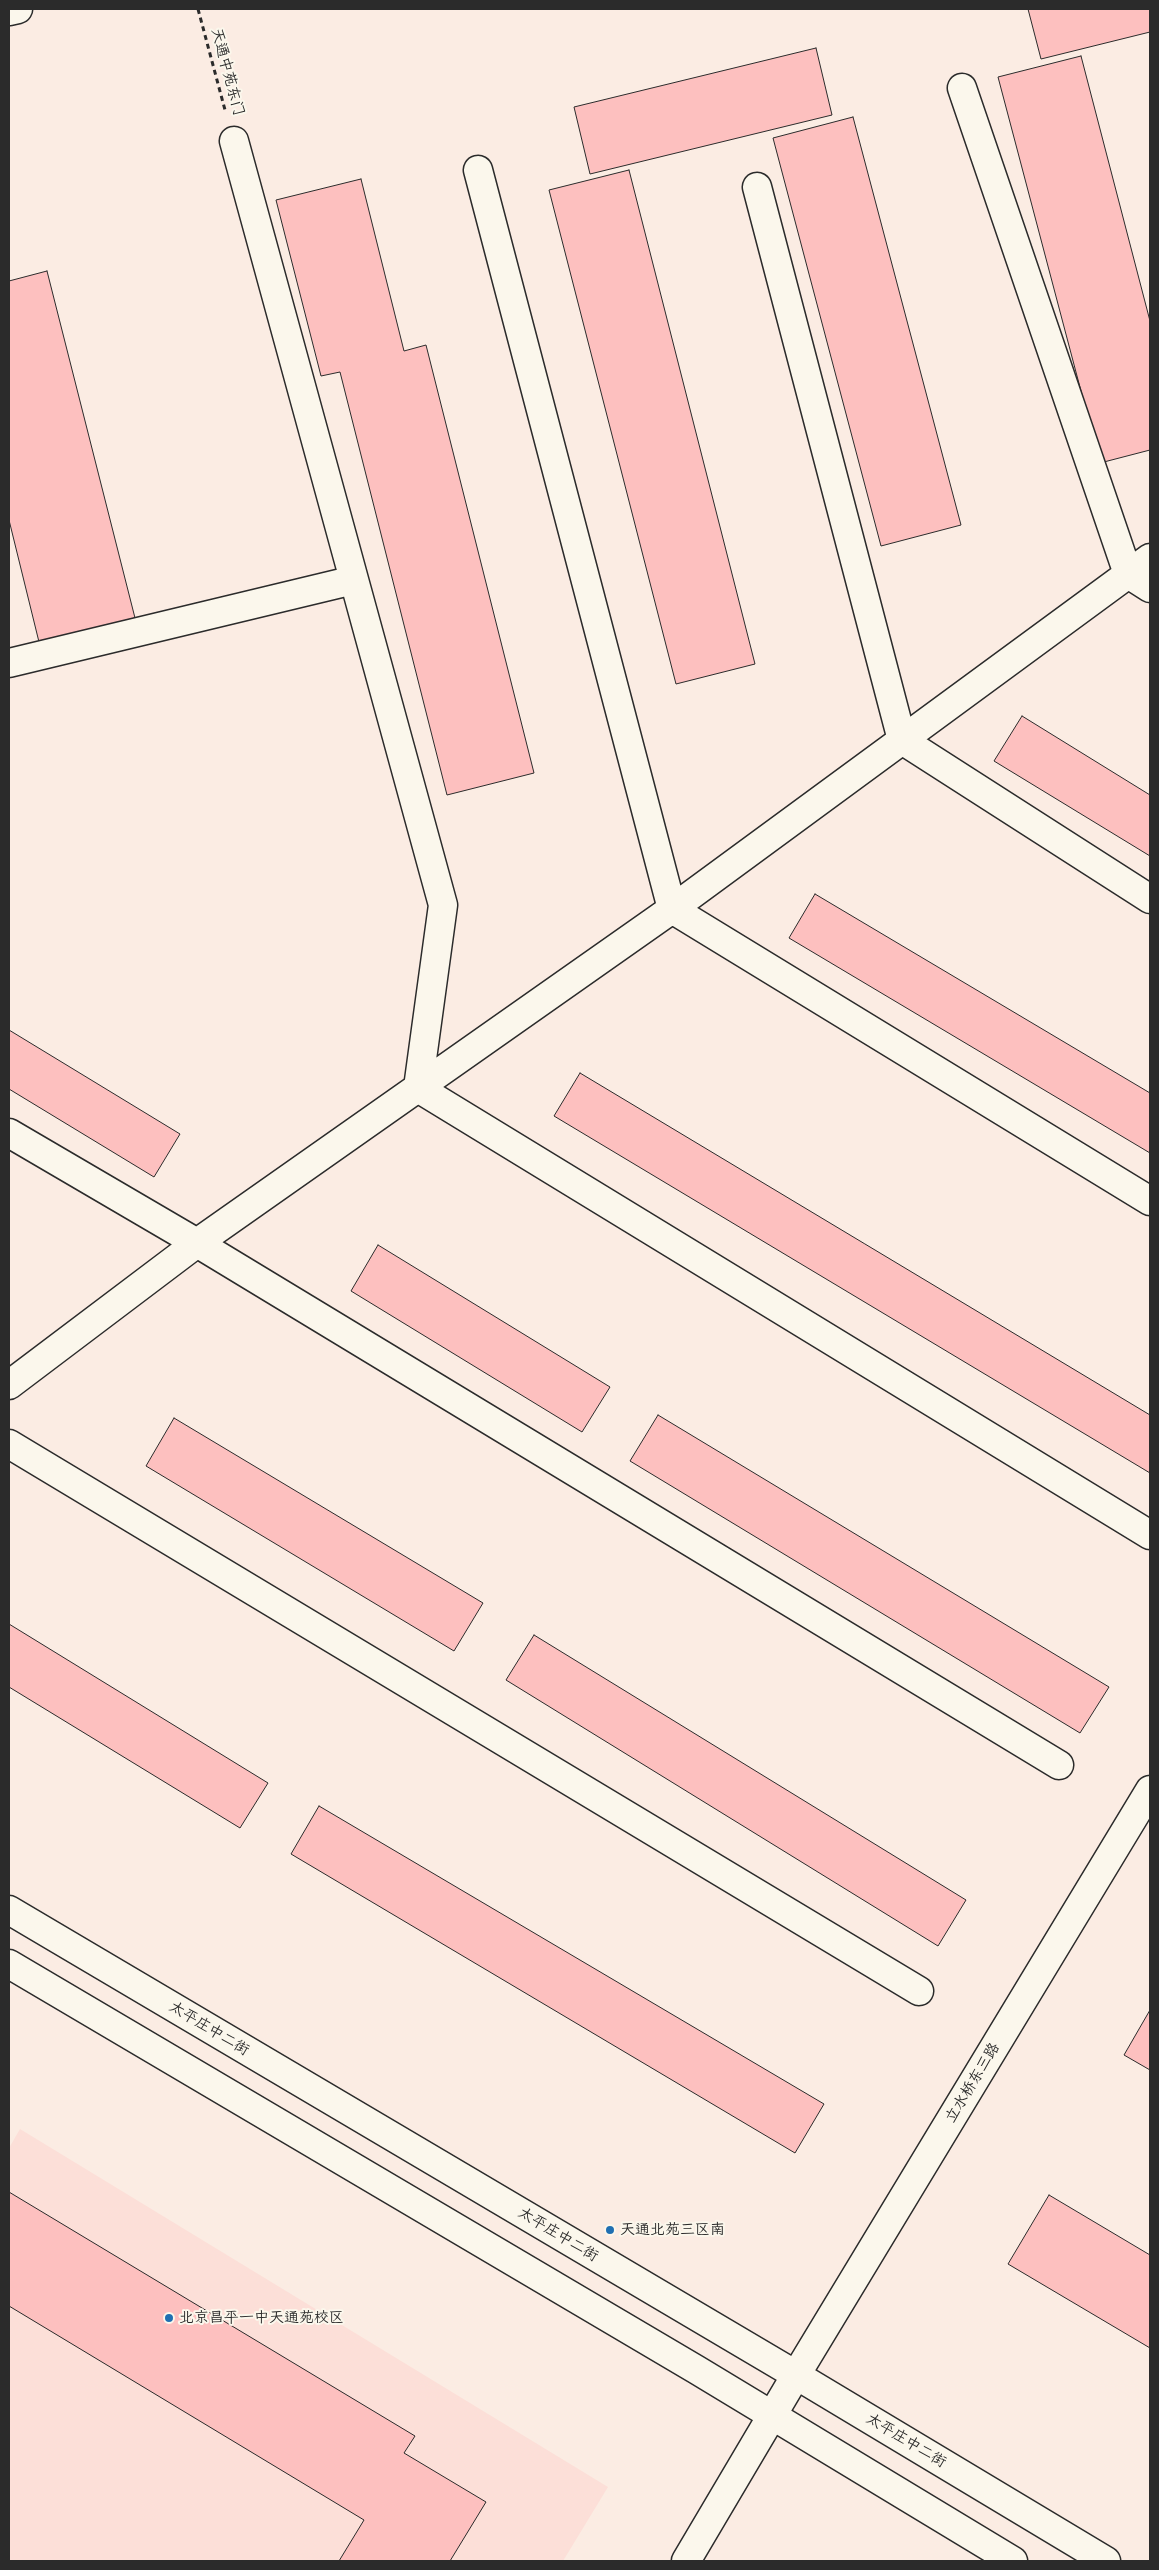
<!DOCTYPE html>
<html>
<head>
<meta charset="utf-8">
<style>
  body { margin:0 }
  #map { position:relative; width:1159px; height:2570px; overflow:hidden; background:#fbece3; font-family:"Balsamiq Sans",sans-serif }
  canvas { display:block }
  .frame { position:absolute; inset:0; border:10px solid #2b2b2b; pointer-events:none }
</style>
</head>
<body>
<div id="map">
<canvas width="1159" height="2570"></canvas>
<div class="frame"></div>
</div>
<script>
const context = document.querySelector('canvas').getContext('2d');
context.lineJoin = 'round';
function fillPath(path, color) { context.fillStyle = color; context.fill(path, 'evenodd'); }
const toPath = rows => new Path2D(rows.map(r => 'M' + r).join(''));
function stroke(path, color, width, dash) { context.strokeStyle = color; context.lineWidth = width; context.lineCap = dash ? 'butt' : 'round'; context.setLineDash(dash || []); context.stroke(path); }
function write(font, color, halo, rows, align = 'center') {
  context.font = font + ' "Balsamiq Sans","LXGW WenKai TC",sans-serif'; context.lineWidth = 4; context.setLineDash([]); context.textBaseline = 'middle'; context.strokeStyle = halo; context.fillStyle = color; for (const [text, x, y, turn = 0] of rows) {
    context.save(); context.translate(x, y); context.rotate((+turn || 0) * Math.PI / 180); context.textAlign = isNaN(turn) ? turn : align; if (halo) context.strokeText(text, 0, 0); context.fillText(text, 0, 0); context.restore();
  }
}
const built = toPath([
  [20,2129,608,2487,563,2561,9,2561,9,2148]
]);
const building = toPath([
  [1028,9,1150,9,1150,32,1041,59,1028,9],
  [816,48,832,115,590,174,574,107,816,48],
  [1081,56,1150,321,1150,450,1100,463,998,77,1081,56],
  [853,117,961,525,881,546,773,138,853,117],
  [629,170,755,664,676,684,549,190,629,170],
  [361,179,404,351,426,345,534,773,447,795,340,372,321,376,276,200,361,179],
  [47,271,135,618,39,642,9,520,9,281,47,271],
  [1022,716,1150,795,1150,856,994,761,1022,716],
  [815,894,1150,1093,1150,1153,789,938,815,894],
  [9,1030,180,1134,154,1177,9,1089,9,1030],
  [580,1073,1150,1415,1150,1473,554,1116,580,1073],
  [378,1245,610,1387,582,1432,351,1291,378,1245],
  [658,1415,1109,1687,1080,1733,630,1461,658,1415],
  [174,1418,483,1603,454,1651,146,1466,174,1418],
  [9,1624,268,1783,240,1828,9,1687,9,1624],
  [534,1635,966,1900,938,1946,506,1680,534,1635],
  [319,1806,824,2104,795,2153,291,1854,319,1806],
  [1150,2010,1150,2070,1124,2055,1150,2010],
  [9,2192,415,2436,404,2453,486,2502,450,2561,339,2561,364,2520,9,2306,9,2192],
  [1049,2195,1150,2255,1150,2348,1008,2264,1049,2195]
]);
const path = toPath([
  [198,9,225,110]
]);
const minor = toPath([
  [962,88,1128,574,1150,588],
  [234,141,443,905,418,1088,1150,1535],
  [478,170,672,909,1150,558],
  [757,187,902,740,1150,899],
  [9,663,354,580],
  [9,1133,197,1243,1059,1765],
  [9,1385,197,1243,672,909,1150,1201],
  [9,1444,919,1991],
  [796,2375,1150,1790]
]);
const tertiary = toPath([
  [686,2561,796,2375]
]);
const secondary = toPath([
  [9,11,18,9],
  [9,1910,796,2375,1106,2561],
  [9,1964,697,2370,1013,2561]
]);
const markers = [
  [610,2230,5,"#1f6fb2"],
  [169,2318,5,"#1f6fb2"]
];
const streetNames = [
  ["天通中苑东门",227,72,75],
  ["太平庄中二街",209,2029,31],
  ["立水桥东三路",973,2083,-59],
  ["太平庄中二街",558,2235,31],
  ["太平庄中二街",906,2441,31]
];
const poiNames = [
  ["天通北苑三区南",620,2230],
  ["北京昌平一中天通苑校区",179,2318]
];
fillPath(built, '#fcdfd8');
fillPath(building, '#fdc0bf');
stroke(building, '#2b2b2b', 1);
stroke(minor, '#2b2b2b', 31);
stroke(tertiary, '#2b2b2b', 31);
stroke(secondary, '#2b2b2b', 31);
stroke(path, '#2b2b2b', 3, [5, 4]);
stroke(minor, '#fbf7ec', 28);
stroke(tertiary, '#fbf7ec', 28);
stroke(secondary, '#fbf7ec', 28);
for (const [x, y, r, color] of markers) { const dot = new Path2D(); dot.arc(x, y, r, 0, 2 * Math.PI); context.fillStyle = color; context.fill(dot); stroke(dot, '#fbf7ec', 2); }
write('15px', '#2b2b2b', '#fbf7ec', streetNames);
write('15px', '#2b2b2b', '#fbf7ec', poiNames, 'left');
</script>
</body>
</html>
